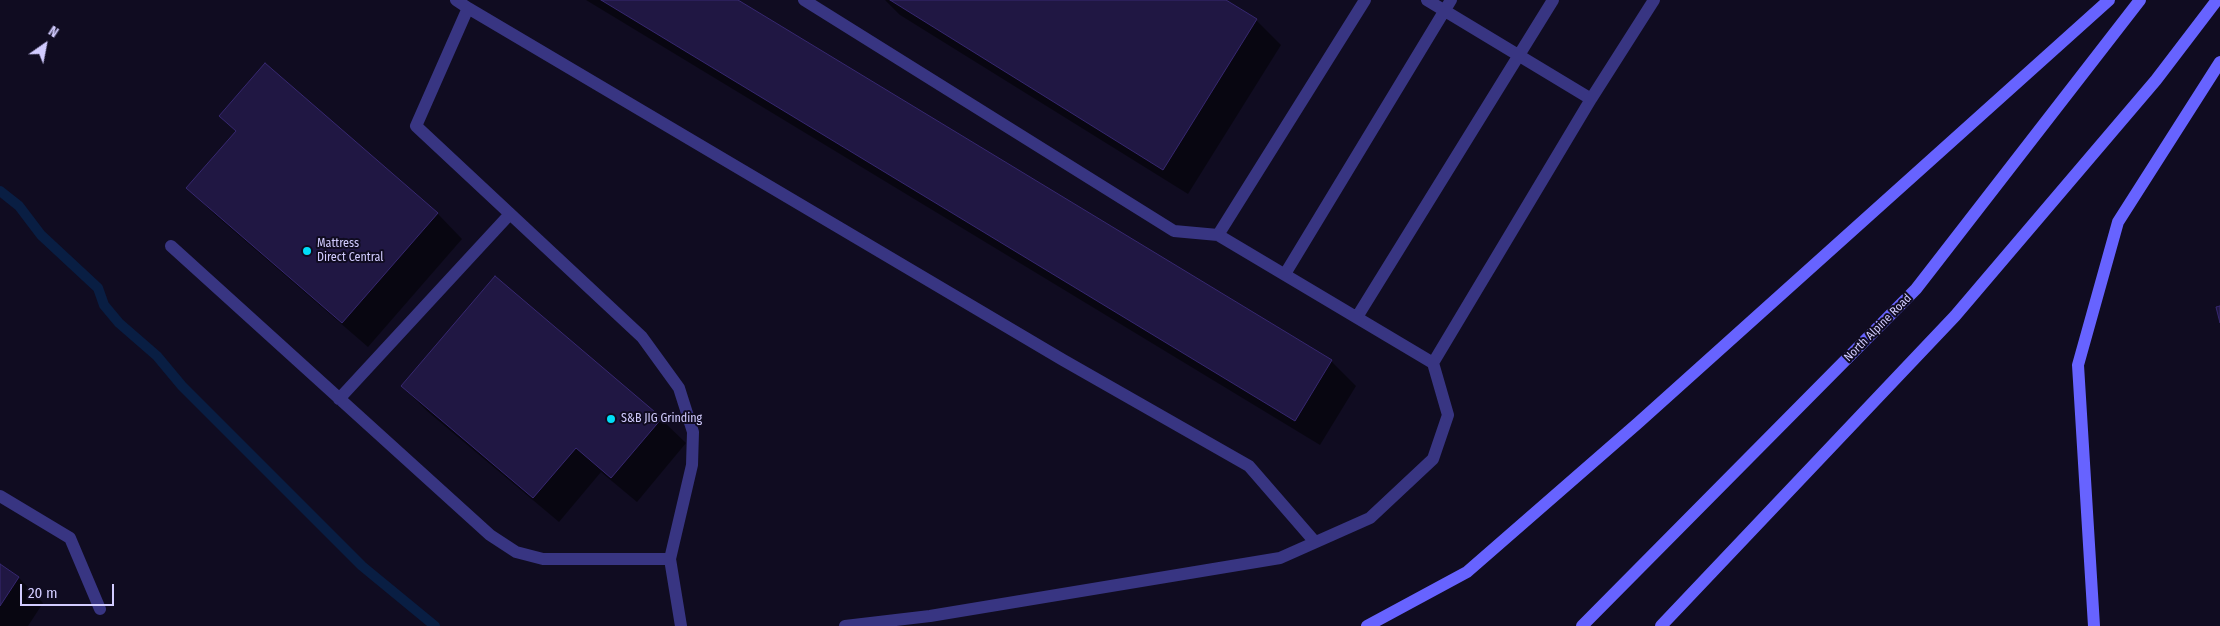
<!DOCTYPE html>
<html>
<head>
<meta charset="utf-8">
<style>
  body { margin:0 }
  #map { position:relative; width:2220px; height:626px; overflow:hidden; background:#100c21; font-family:"Fira Sans Condensed",sans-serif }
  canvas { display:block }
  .north { position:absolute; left:20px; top:20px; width:50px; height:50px; -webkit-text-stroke:4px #100c21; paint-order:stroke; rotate:33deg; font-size:14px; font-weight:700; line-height:20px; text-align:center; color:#d2ccff }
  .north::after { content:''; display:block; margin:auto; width:18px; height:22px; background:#d2ccff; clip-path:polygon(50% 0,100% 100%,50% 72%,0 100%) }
  .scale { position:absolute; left:20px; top:584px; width:94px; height:22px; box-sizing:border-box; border:2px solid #d2ccff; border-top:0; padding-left:6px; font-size:15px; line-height:18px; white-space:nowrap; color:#d2ccff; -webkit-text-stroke:4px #100c21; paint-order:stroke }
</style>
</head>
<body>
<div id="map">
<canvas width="2220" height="626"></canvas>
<div class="north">N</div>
<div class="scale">20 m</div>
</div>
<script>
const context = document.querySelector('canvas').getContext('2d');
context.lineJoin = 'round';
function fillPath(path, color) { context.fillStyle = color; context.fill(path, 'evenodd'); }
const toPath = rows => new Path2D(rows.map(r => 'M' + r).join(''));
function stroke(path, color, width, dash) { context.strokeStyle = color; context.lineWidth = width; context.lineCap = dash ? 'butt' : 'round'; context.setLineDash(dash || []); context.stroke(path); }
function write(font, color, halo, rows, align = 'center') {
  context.font = font + ' "Fira Sans Condensed",sans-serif'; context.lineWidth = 4; context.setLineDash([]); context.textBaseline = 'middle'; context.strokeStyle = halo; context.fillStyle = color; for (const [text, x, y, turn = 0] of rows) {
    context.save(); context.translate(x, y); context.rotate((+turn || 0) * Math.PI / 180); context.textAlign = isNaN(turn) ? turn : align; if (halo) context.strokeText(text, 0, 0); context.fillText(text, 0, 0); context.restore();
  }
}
const shadow = toPath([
  [586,0,736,0,1331,361,1356,386,1320,445],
  [885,0,1224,0,1256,20,1281,45,1188,194,900,15],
  [265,64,438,214,462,239,368,347,213,213,188,188,237,132,220,116],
  [402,386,661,419,686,443,637,502,601,472,559,522,427,411],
  [0,566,19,578,43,603,28,626,0,626]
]);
const stream = toPath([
  [0,191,19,206,41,235,98,288,104,305,119,323,157,356,182,386,362,566,435,626]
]);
const building = toPath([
  [601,0,738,0,1332,360,1295,421,601,0],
  [890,0,1226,0,1257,19,1163,170,890,0],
  [265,63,438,213,342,323,186,188,236,131,219,116,265,63],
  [495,276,662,418,611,478,576,448,533,498,401,386,495,276],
  [2220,306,2220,323,2216,307,2220,306],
  [0,564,19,577,0,606,0,564]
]);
const lane = toPath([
  [456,0,468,8,416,126,642,337,679,388,693,432,692,465,670,559],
  [804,0,1174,231,1218,235,1365,0],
  [1427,0,1591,99],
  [468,8,1063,360,1249,466,1315,542],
  [171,246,490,535,516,552,543,559,670,559,681,626],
  [1285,274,1451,0],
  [1357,317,1553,0],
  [1433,363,1591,99,1654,0],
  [339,399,510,214],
  [0,496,70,538,100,609],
  [845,626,930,616,1280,558,1370,518,1433,459,1448,415,1433,363,1218,235]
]);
const secondary = toPath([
  [1367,626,1467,572,1638,423,2109,0],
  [1582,626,1916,289,2140,0],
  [1661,626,1955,316,2156,80,2217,0],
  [2094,626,2078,365,2118,222,2220,62]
]);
const markers = [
  [307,251,5,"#00def7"],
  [611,419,5,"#00def7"]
];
const poiNames = [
  ["Mattress",317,244],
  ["Direct Central",317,258],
  ["S&B JIG Grinding",621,419]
];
const streetNames = [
  ["North Alpine Road",1878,328,-45]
];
fillPath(shadow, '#0007');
stroke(stream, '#091e43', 10);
fillPath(building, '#201743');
stroke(building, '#372870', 1);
stroke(lane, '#383582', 12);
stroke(secondary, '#6763ff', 12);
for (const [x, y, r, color] of markers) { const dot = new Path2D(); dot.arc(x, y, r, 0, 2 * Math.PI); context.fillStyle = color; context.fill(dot); stroke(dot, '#100c21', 2); }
write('12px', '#d2ccff', '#100c21', poiNames, 'left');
write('12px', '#d2ccff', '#100c21', streetNames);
</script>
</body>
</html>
